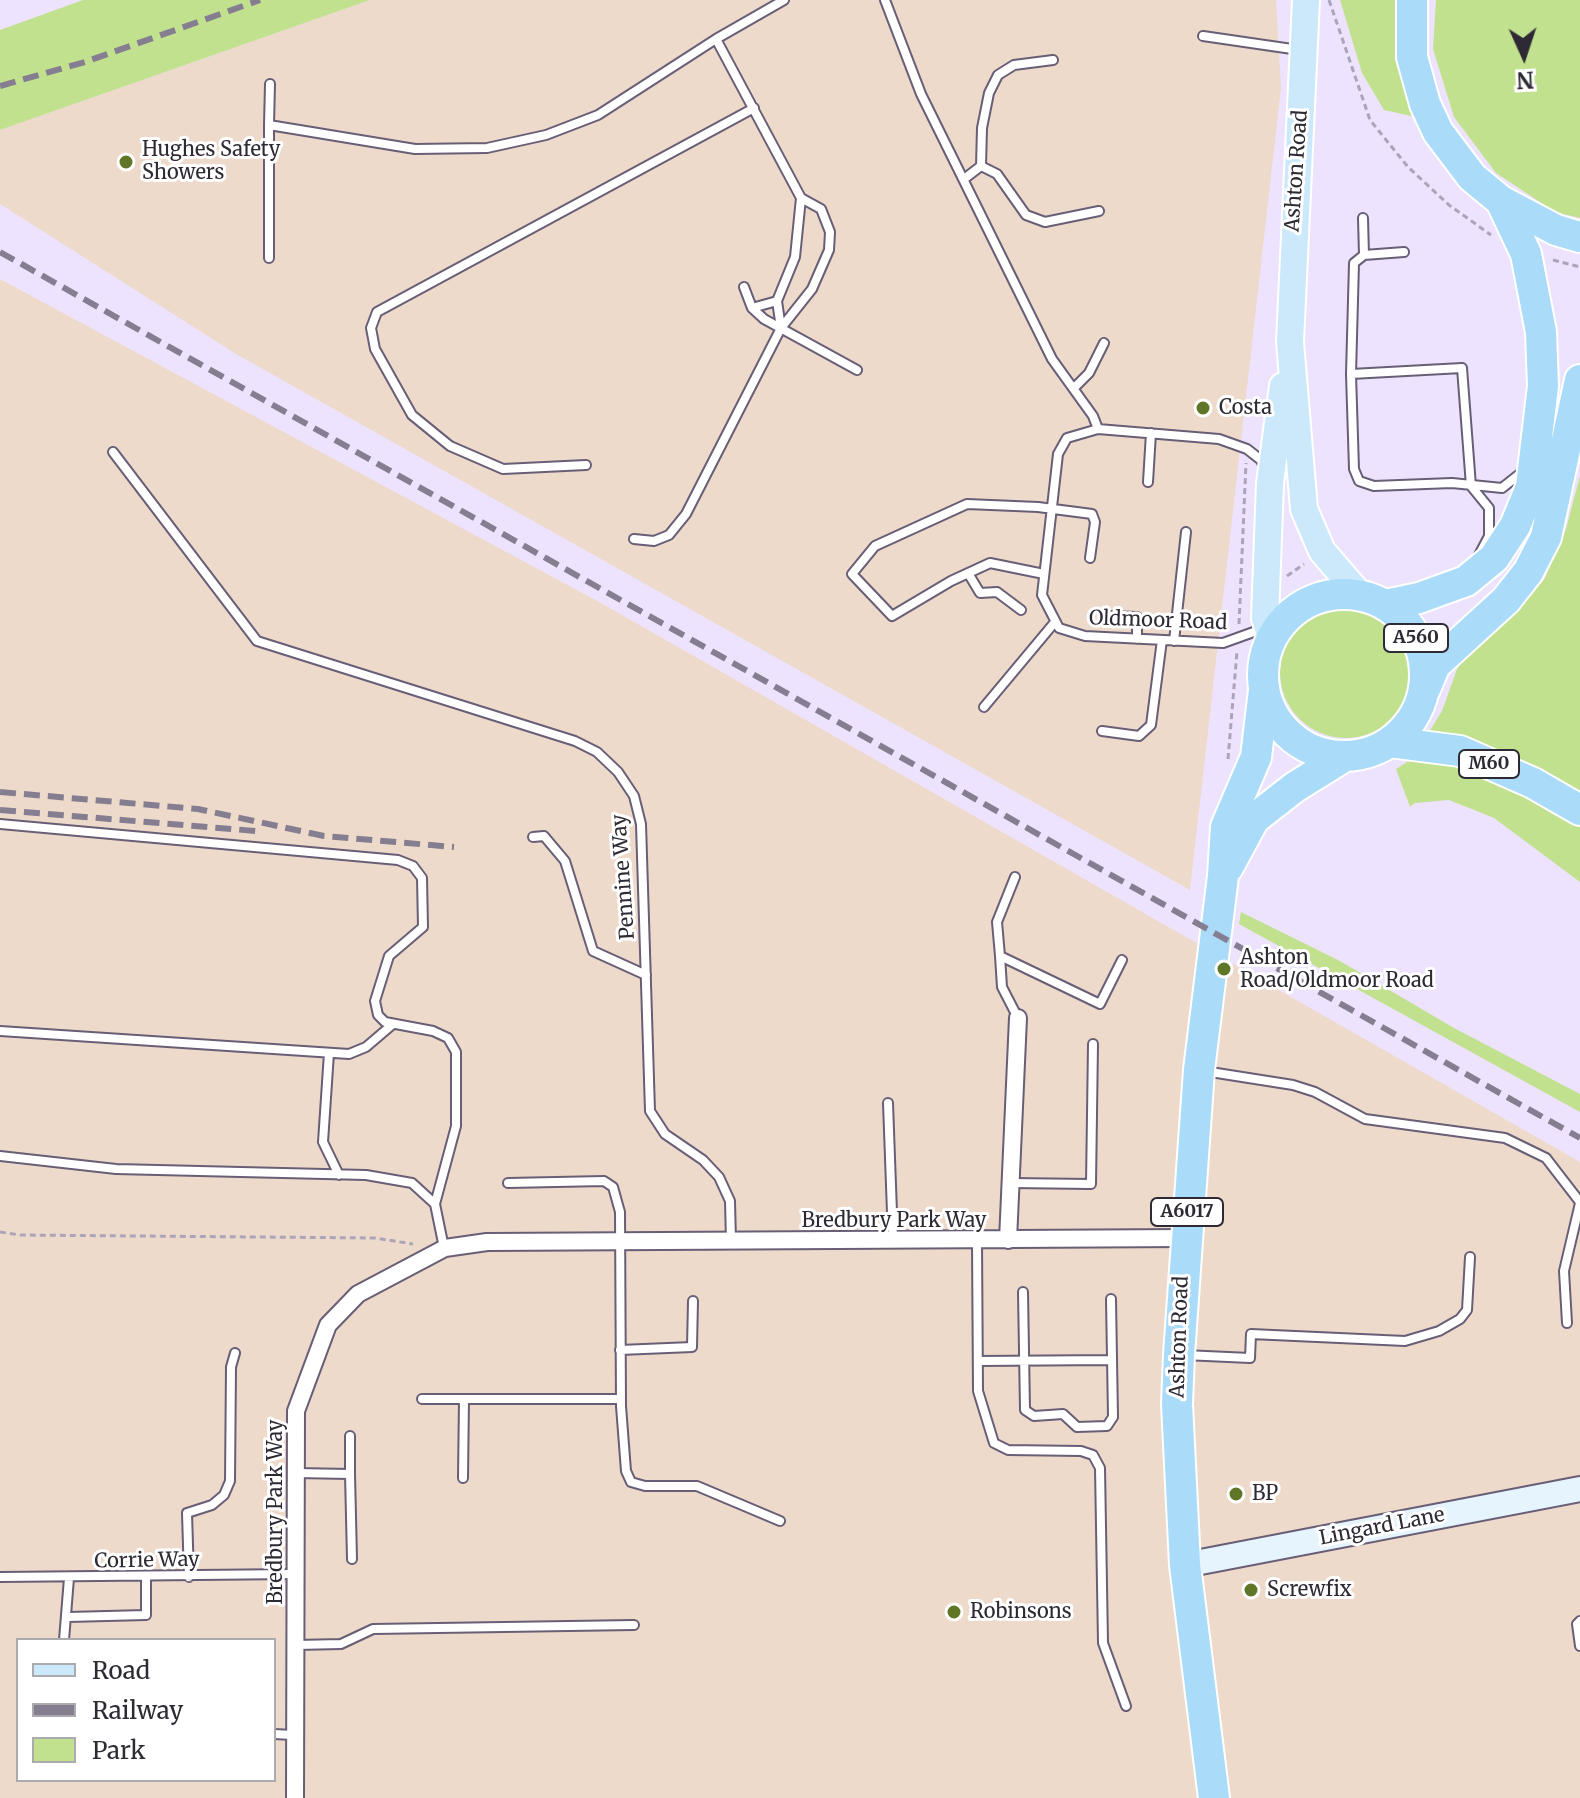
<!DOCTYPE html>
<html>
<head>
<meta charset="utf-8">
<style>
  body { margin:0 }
  #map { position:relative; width:1580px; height:1798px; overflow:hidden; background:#ede3fe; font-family:Merriweather,serif }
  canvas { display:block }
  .legend { position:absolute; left:16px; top:1638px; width:260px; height:144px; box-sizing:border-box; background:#fff; border:2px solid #abaaae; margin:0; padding:10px 14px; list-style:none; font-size:24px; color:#2e2a34 }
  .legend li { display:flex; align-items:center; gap:16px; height:40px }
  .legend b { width:40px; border:2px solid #abaaae }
  .north { position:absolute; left:1484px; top:16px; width:80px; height:80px; -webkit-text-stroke:6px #fff; paint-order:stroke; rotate:177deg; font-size:22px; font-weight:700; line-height:32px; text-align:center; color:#2e2a34 }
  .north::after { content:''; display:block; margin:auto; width:28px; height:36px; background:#2e2a34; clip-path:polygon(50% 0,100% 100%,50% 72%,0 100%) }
</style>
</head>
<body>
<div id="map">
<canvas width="1580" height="1798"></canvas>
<ul class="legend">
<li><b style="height:10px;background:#cce9fb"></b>Road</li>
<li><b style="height:10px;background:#857e90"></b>Railway</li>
<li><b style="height:22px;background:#c1e18f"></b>Park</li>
</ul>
<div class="north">N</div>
</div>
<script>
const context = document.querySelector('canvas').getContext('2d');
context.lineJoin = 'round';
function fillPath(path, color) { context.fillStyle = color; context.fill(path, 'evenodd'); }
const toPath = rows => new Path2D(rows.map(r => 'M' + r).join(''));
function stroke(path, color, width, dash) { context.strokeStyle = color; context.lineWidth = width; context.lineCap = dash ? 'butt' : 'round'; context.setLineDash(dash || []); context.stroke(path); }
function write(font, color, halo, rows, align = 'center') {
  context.font = font + ' Merriweather,serif'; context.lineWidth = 6; context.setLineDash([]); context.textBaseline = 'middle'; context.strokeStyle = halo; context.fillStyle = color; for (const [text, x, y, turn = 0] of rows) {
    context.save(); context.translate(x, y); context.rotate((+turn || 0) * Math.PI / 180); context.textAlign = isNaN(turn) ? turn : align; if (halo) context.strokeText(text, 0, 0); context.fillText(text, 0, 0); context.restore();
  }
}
const industrial = toPath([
  [370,0,1276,0,1281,88,1190,890,236,354,0,204,0,130],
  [0,279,601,603,1580,1162,1580,1798,0,1798],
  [18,1640,274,1640,274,1780,18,1780]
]);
const green = toPath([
  [83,0,370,0,0,130,0,30],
  [1340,0,1395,0,1401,74,1416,117,1384,110,1362,73],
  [1436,0,1580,0,1580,218,1555,212,1496,173,1454,117,1433,49],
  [1580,476,1580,795,1429,732,1442,711,1457,669,1467,653,1519,609,1545,578,1566,529],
  '1280 672a66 66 0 1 1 132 0a66 66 0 1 1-132 0Z',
  [1432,758,1460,763,1500,781,1580,824,1580,882,1494,818,1449,800,1415,803,1410,807,1396,769,1407,762],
  [1241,912,1340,961,1454,1028,1580,1094,1580,1112,1239,924]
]);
const path = toPath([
  [1329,0,1370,120,1408,167,1449,205,1491,235],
  [1553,260,1580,267],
  [1287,576,1304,564],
  [1239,624,1246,463],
  [1228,759,1237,651],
  [0,1232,20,1235,375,1238,413,1244]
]);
const lane = toPath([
  [885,0,921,94,1052,359,1093,416,1098,429],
  [1203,36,1299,50],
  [270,84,269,125,415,149,487,148,546,135,598,115,716,39,784,0],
  [981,166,997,174,1026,215,1045,222,1099,211],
  [964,179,981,166,982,128,989,93,998,75,1014,65,1053,60],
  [1363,218,1364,255],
  [1404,252,1364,255,1354,263,1351,374,1354,469,1359,481,1374,486,1452,483,1502,488,1521,473],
  [269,258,269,125],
  [744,287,752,308,764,319,857,370],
  [777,301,781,328],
  [752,308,777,301,795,257,801,198],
  [1351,374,1462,368,1471,486,1489,508,1489,536,1479,555],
  [1074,388,1089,373,1104,343],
  [113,452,257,641,575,741,597,752,618,772,634,796,641,824,650,1111,665,1134,703,1160,719,1177,730,1201,731,1241],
  [586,465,503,469,450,446,412,415,375,349,371,328,377,312,754,108],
  [1264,467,1261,460,1247,449,1219,439,1098,429,1067,438,1058,454,1042,595,1059,628,1085,636,1223,643,1262,629,1289,614],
  [1148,482,1151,433],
  [634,539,654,541,669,535,686,514,781,328,812,289,829,250,830,232,821,209,801,198,716,39],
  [968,573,980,593,997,592,1021,610],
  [1044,574,990,563,951,581,892,616,852,574,875,546,967,504,1038,507,1092,514,1095,522,1090,558],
  [1106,616,1137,617,1137,639],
  [1174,641,1186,532],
  [984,707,1055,622],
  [1102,731,1139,736,1151,725,1162,640],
  [0,824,398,860,413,866,422,878,423,927,389,956,375,1001,378,1015,385,1022,433,1031,448,1038,456,1052,456,1126,435,1204],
  [533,837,544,836,565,861,593,951,646,975],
  [1015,877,997,922,1000,956,1100,1004,1122,960],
  [1000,956,1002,987,1018,1018],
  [0,1031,349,1054,366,1047,393,1024],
  [329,1053,323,1142,339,1175],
  [1204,1071,1293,1085,1315,1092,1365,1119,1505,1138,1546,1158,1580,1202],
  [888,1103,893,1240],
  [0,1156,116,1169,366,1175,412,1183,435,1204,444,1248],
  [508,1183,604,1181,613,1187,620,1212,621,1406,626,1471,631,1482,645,1486,697,1486,780,1521],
  [1011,1183,1091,1184,1093,1044],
  [977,1241,978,1391,994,1443,1008,1450,1081,1451,1093,1455,1100,1468,1103,1643,1126,1706],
  [1023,1292,1025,1410,1034,1416,1063,1414,1077,1427,1107,1426,1113,1417,1111,1299],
  [1567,1323,1564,1271,1580,1203],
  [620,1350,692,1347,693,1301],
  [1184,1355,1250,1358,1251,1334,1405,1341,1439,1331,1460,1319,1467,1310,1470,1257],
  [978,1361,1111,1360],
  [422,1399,620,1399],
  [296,1473,350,1474,352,1559],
  [350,1474,350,1436],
  [463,1478,464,1399],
  [0,1577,295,1574],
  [189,1577,187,1513,212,1505,224,1495,230,1481,231,1367,235,1353],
  [68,1617,146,1615,146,1578],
  [1580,1621,1577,1624,1580,1646],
  [64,1640,69,1578],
  [296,1645,341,1644,373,1629,634,1625],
  [274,1734,293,1735]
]);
const street = toPath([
  [1008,1240,1018,1018],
  [295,1798,296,1411,328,1325,358,1294,445,1248,487,1242,1185,1238]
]);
const secondary = toPath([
  [1185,1565,1580,1489]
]);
const primary = toPath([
  [1306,0,1290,342,1304,509,1322,551,1360,595],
  [1271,638,1265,618,1270,483,1283,386]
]);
const highway = toPath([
  [1412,0,1412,57,1425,104,1438,132,1472,177,1501,201,1556,230,1580,237],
  '1263 675a81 81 0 1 1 162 0a81 81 0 1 1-162 0Z',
  [1386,605,1419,598,1466,581,1494,558,1515,526,1531,487,1543,386,1541,332,1526,254,1501,201],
  [1425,689,1435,665,1506,600,1528,572,1546,537,1580,380],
  [1390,742,1460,751,1533,783,1580,810],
  [1228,867,1254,819,1295,787,1345,756],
  [1214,1798,1185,1565,1177,1404,1179,1355,1199,1070,1223,876,1226,827,1256,757,1264,690]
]);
const rail = toPath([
  [0,86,85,62,260,0],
  [0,252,1580,1138],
  [0,792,198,809,324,836,454,847],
  [0,810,256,831]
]);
const markers = [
  [126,162,8,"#607627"],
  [1203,408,8,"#607627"],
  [1224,969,8,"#607627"],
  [1236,1494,8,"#607627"],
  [1251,1590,8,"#607627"],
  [954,1612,8,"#607627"]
];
const shields = [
  [1416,638,64],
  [1489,764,60],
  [1187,1212,72]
];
const shieldNames = [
  ["A560",1416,638],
  ["M60",1489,764],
  ["A6017",1187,1212]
];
const poiNames = [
  ["Hughes Safety",142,150],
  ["Showers",142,173],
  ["Costa",1219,408],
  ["Ashton",1240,958],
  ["Road/Oldmoor Road",1240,981],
  ["BP",1252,1494],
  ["Screwfix",1267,1590],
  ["Robinsons",970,1612]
];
const streetNames = [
  ["Ashton Road",1297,171,-86],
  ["Oldmoor Road",1158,621,2],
  ["Pennine Way",624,877,-94],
  ["Bredbury Park Way",894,1221],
  ["Ashton Road",1180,1337,-88],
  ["Bredbury Park Way",276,1512,-90],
  ["Lingard Lane",1382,1527,-11],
  ["Corrie Way",147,1561,-1]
];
fillPath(industrial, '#eedacb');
fillPath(green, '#c1e18f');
stroke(lane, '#685e76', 12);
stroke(street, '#685e76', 20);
stroke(secondary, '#685e76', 28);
stroke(primary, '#fff', 30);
stroke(highway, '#fff', 34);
stroke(path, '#aca4b9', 3, [6, 4]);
stroke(lane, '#fff', 8);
stroke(street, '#fff', 16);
stroke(secondary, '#e6f4fd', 24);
stroke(primary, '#cce9fb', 26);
stroke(highway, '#aadbf9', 30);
stroke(rail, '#857e90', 6, [16, 8]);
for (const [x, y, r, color] of markers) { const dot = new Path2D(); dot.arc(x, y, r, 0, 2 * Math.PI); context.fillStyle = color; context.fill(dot); stroke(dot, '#fff', 3); }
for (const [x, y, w] of shields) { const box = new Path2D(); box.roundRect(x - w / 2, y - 14, w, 28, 6); context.fillStyle = '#fff'; context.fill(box); stroke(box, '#2e2a34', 2); }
write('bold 18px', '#2e2a34', null, shieldNames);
write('20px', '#2e2a34', '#fff', poiNames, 'left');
write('20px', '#2e2a34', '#fff', streetNames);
</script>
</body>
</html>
